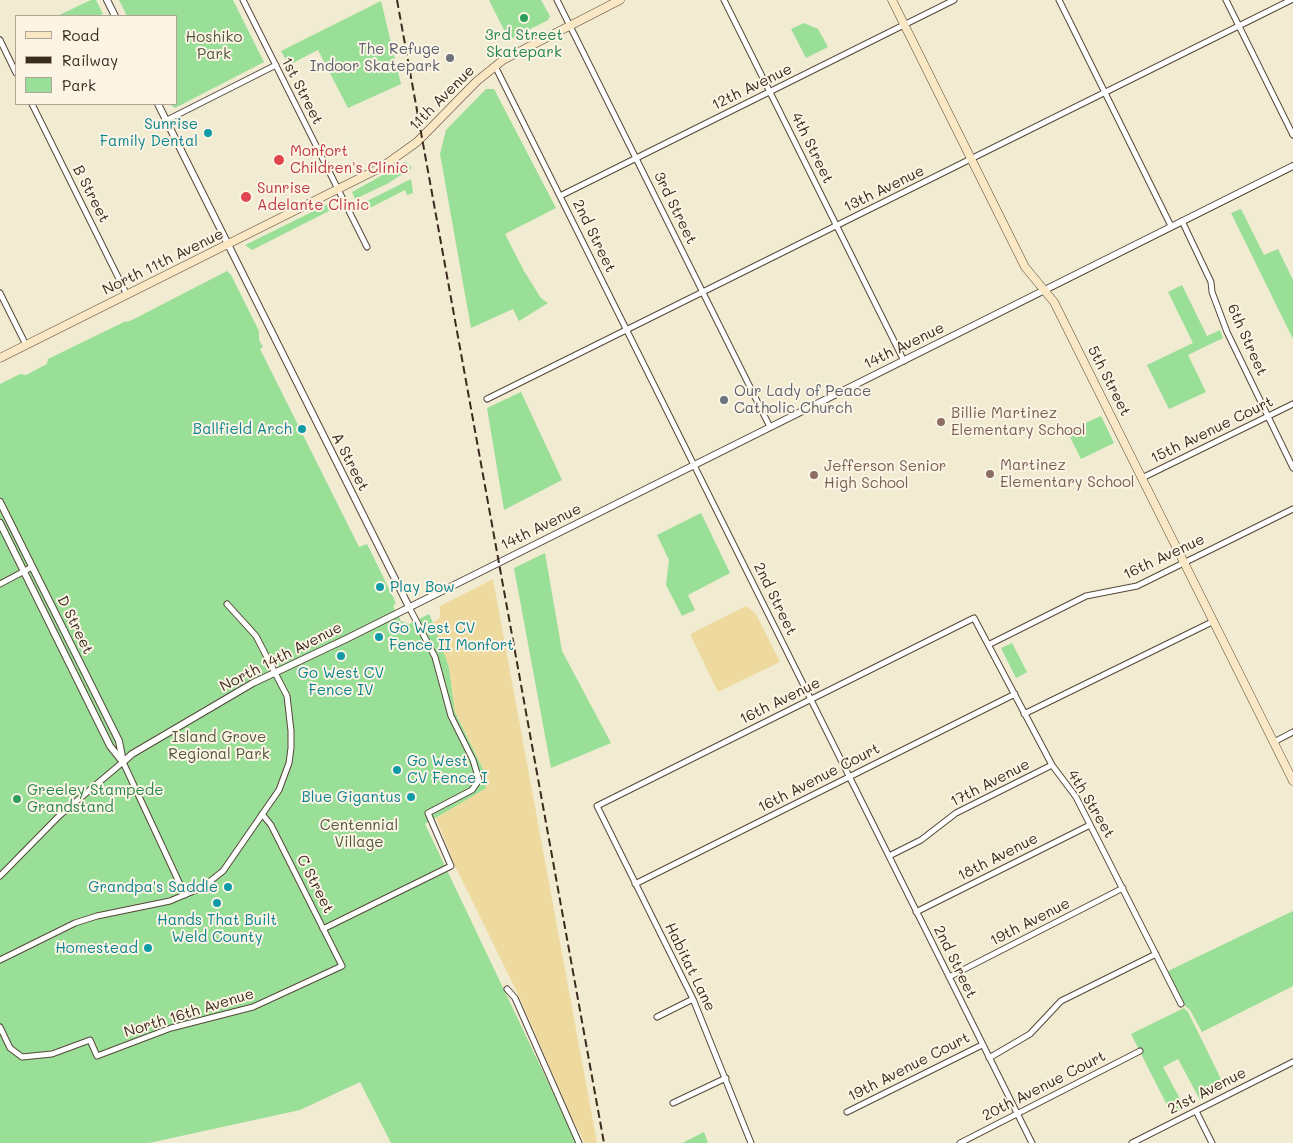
<!DOCTYPE html>
<html>
<head>
<meta charset="utf-8">
<style>
  body { margin:0 }
  #map { position:relative; width:1293px; height:1143px; overflow:hidden; background:#f1ebd1; font-family:Mali,sans-serif }
  canvas { display:block }
  .legend { position:absolute; left:15px; top:15px; width:162px; height:90px; box-sizing:border-box; background:#fcf5e5; border:1px solid #afa495; margin:0; padding:6px 9px; list-style:none; font-size:15px; color:#3b2a1e }
  .legend li { display:flex; align-items:center; gap:10px; height:25px }
  .legend b { width:25px; border:1px solid #afa495 }
</style>
</head>
<body>
<div id="map">
<canvas width="1293" height="1143"></canvas>
<ul class="legend">
<li><b style="height:6px;background:#fae7c3"></b>Road</li>
<li><b style="height:6px;background:#3b2a1e"></b>Railway</li>
<li><b style="height:14px;background:#99df98"></b>Park</li>
</ul>
</div>
<script>
const context = document.querySelector('canvas').getContext('2d');
context.lineJoin = 'round';
function fillPath(path, color) { context.fillStyle = color; context.fill(path, 'evenodd'); }
const toPath = rows => new Path2D(rows.map(r => 'M' + r).join(''));
function stroke(path, color, width, dash) { context.strokeStyle = color; context.lineWidth = width; context.lineCap = dash ? 'butt' : 'round'; context.setLineDash(dash || []); context.stroke(path); }
function write(font, color, halo, rows, align = 'center') {
  context.font = font + ' Mali,sans-serif'; context.lineWidth = 4; context.setLineDash([]); context.textBaseline = 'middle'; context.strokeStyle = halo; context.fillStyle = color; for (const [text, x, y, turn = 0] of rows) {
    context.save(); context.translate(x, y); context.rotate((+turn || 0) * Math.PI / 180); context.textAlign = isNaN(turn) ? turn : align; if (halo) context.strokeText(text, 0, 0); context.fillText(text, 0, 0); context.restore();
  }
}
const green = toPath([
  [91,0,96,0,103,14,98,16,57,16],
  [119,0,233,0,264,62,175,108,169,104,176,104,176,16,127,16],
  [489,0,541,0,550,16,548,20,509,40],
  [381,1,401,84,348,108,318,50,289,65,281,51],
  [804,23,818,29,828,47,806,58,791,29],
  [486,89,494,89,556,208,505,234,524,271,541,298,548,303,519,321,513,309,471,328,440,154,446,130],
  [406,162,412,168,387,184,355,199,352,192],
  [411,179,413,193,407,195,405,190,362,212,359,205],
  [328,204,331,210,252,250,245,245],
  [1241,209,1264,255,1278,249,1293,280,1293,339,1231,213],
  [227,271,231,275,259,331,259,340,263,347,260,349,359,547,367,544,396,603,393,606,401,621,409,624,429,614,437,631,449,667,455,712,485,773,486,789,425,824,577,1143,391,1143,360,1082,300,1110,149,1143,0,1143,0,384,20,374,26,375,47,364,48,359,126,321,127,322,132,320],
  [1182,285,1207,336,1220,330,1223,338,1188,355,1206,392,1169,409,1147,365,1193,343,1168,292],
  [521,392,562,480,504,510,487,408],
  [1101,416,1114,443,1081,459,1067,431],
  [701,513,730,573,688,595,695,610,682,616,666,585,669,560,657,535],
  [545,553,562,651,611,743,551,768,514,568],
  [1012,643,1027,672,1016,678,1001,648],
  [1293,911,1293,986,1202,1032,1190,1010,1185,1006,1168,971],
  [1184,1008,1188,1012,1225,1087,1200,1100,1178,1059,1163,1067,1185,1108,1172,1115,1131,1034],
  [704,1132,708,1143,682,1143]
]);
const sand = toPath([
  [493,579,597,1143,585,1143,571,1116,517,992,455,866,436,818,486,788,485,773,455,711,449,667,433,623,440,618,440,606],
  [746,606,756,614,780,662,718,692,690,634]
]);
const minor = toPath([
  [243,0,367,247],
  [557,0,770,427],
  [724,0,904,361],
  [1059,0,1171,226],
  [1226,0,1293,135],
  [0,40,16,73],
  [495,66,1032,1143],
  [32,104,127,295],
  [167,120,276,65],
  [560,196,954,0],
  [1182,221,1211,282,1212,292,1227,332,1293,468],
  [0,293,26,345],
  [487,399,1291,0],
  [1142,478,1293,404],
  [0,584,32,567],
  [990,644,1086,596,1137,586,1293,509],
  [1024,714,1214,621],
  [1274,742,1293,732],
  [889,856,921,840,956,813,1052,765],
  [0,876,60,815,123,762,185,895],
  [635,884,1015,694],
  [916,912,1090,825],
  [323,929,451,866,428,813,472,790,479,780,473,760,451,716,435,657,409,607],
  [0,960,75,923,97,916,170,901,203,887,223,871,279,790,289,763,291,748,291,731,287,696,256,636,227,604],
  [949,977,1123,888],
  [507,989,515,998,579,1143],
  [657,1017,693,999],
  [0,1027,10,1048,22,1057,52,1054,90,1040,97,1056,171,1028,253,1007,342,966,271,825,262,814],
  [989,1058,1030,1034,1061,1001,1156,954],
  [673,1103,726,1078],
  [1196,1111,1212,1143],
  [847,1112,982,1045],
  [751,1143,693,999,597,806,974,618,1052,765,1076,797,1181,1004],
  [960,1143,1140,1051],
  [1132,1143,1293,1062]
]);
const tertiary = toPath([
  [107,0,115,16],
  [158,104,409,607],
  [0,502,119,741,123,762],
  [0,523,110,746,122,761],
  [123,762,132,754,253,683,346,639,1293,166]
]);
const secondary = toPath([
  [892,0,1025,267,1054,302,1293,781],
  [0,358,382,167,417,142,477,81,503,60,620,0]
]);
const rail = toPath([
  [397,0,604,1143]
]);
const markers = [
  [524,18,5,"#2e9e5b"],
  [450,58,5,"#6b7280"],
  [208,133,5,"#0f9aa8"],
  [279,160,6,"#e0444e"],
  [246,197,6,"#e0444e"],
  [724,400,5,"#6b7280"],
  [941,422,5,"#8d6e63"],
  [302,429,5,"#0f9aa8"],
  [990,474,5,"#8d6e63"],
  [814,475,5,"#8d6e63"],
  [380,587,5,"#0f9aa8"],
  [379,637,5,"#0f9aa8"],
  [341,656,5,"#0f9aa8"],
  [397,770,5,"#0f9aa8"],
  [411,797,5,"#0f9aa8"],
  [17,799,5,"#2e9e5b"],
  [228,887,5,"#0f9aa8"],
  [217,903,5,"#0f9aa8"],
  [148,948,5,"#0f9aa8"]
];
const leisureNames = [
  ["3rd Street",524,35],
  ["Skatepark",524,52],
  ["Greeley Stampede",27,790,"left"],
  ["Grandstand",27,807,"left"]
];
const parkNames = [
  ["Hoshiko",214,37],
  ["Park",214,54],
  ["Island Grove",219,737],
  ["Regional Park",219,754],
  ["Centennial",359,825],
  ["Village",359,842]
];
const worshipNames = [
  ["The Refuge",440,49],
  ["Indoor Skatepark",440,66],
  ["Our Lady of Peace",734,391,"left"],
  ["Catholic Church",734,408,"left"]
];
const streetNames = [
  ["12th Avenue",752,87,-26],
  ["1st Street",302,91,63],
  ["11th Avenue",442,98,-45],
  ["4th Street",812,148,64],
  ["13th Avenue",884,189,-26],
  ["B Street",91,194,63],
  ["3rd Street",675,208,64],
  ["2nd Street",594,236,64],
  ["North 11th Avenue",163,262,-26],
  ["6th Street",1247,340,66],
  ["14th Avenue",904,346,-26],
  ["5th Street",1109,381,63],
  ["15th Avenue Court",1212,430,-26],
  ["A Street",350,462,63],
  ["14th Avenue",541,527,-26],
  ["16th Avenue",1164,557,-25],
  ["2nd Street",775,599,64],
  ["D Street",75,625,64],
  ["North 14th Avenue",281,657,-27],
  ["16th Avenue",780,701,-26],
  ["16th Avenue Court",819,778,-27],
  ["17th Avenue",990,783,-27],
  ["4th Street",1091,804,59],
  ["18th Avenue",998,857,-27],
  ["C Street",315,884,63],
  ["19th Avenue",1030,922,-27],
  ["2nd Street",955,962,64],
  ["Habitat Lane",690,967,64],
  ["North 16th Avenue",189,1013,-17],
  ["19th Avenue Court",909,1067,-27],
  ["20th Avenue Court",1044,1086,-27],
  ["21st Avenue",1207,1091,-27]
];
const cultureNames = [
  ["Sunrise",198,124],
  ["Family Dental",198,141],
  ["Ballfield Arch",292,429],
  ["Play Bow",390,587,"left"],
  ["Go West CV",389,628,"left"],
  ["Fence II Monfort",389,645,"left"],
  ["Go West CV",341,673,"center"],
  ["Fence IV",341,690,"center"],
  ["Go West",407,761,"left"],
  ["CV Fence I",407,778,"left"],
  ["Blue Gigantus",401,797],
  ["Grandpa's Saddle",218,887],
  ["Hands That Built",217,920,"center"],
  ["Weld County",217,937,"center"],
  ["Homestead",138,948]
];
const healthNames = [
  ["Monfort",290,151],
  ["Children's Clinic",290,168],
  ["Sunrise",257,188],
  ["Adelante Clinic",257,205]
];
const educationNames = [
  ["Billie Martinez",951,413],
  ["Elementary School",951,430],
  ["Martinez",1000,465],
  ["Elementary School",1000,482],
  ["Jefferson Senior",824,466],
  ["High School",824,483]
];
fillPath(green, '#99df98');
fillPath(sand, '#eeda9e');
stroke(minor, '#564739', 7);
stroke(tertiary, '#564739', 8);
stroke(secondary, '#564739', 9);
stroke(minor, '#fff', 5);
stroke(tertiary, '#fff', 6);
stroke(secondary, '#fae7c3', 8);
stroke(rail, '#3b2a1e', 2, [8, 4]);
for (const [x, y, r, color] of markers) { const dot = new Path2D(); dot.arc(x, y, r, 0, 2 * Math.PI); context.fillStyle = color; context.fill(dot); stroke(dot, '#fcf5e5', 2); }
write('15px', '#27864d', '#fcf5e5', leisureNames);
write('15px', '#52573c', '#fcf5e5', parkNames);
write('15px', '#5b616d', '#fcf5e5', worshipNames, 'right');
write('15px', '#3b2a1e', '#fcf5e5', streetNames);
write('15px', '#0d838f', '#fcf5e5', cultureNames, 'right');
write('15px', '#be3a42', '#fcf5e5', healthNames, 'left');
write('15px', '#785e54', '#fcf5e5', educationNames, 'left');
</script>
</body>
</html>
